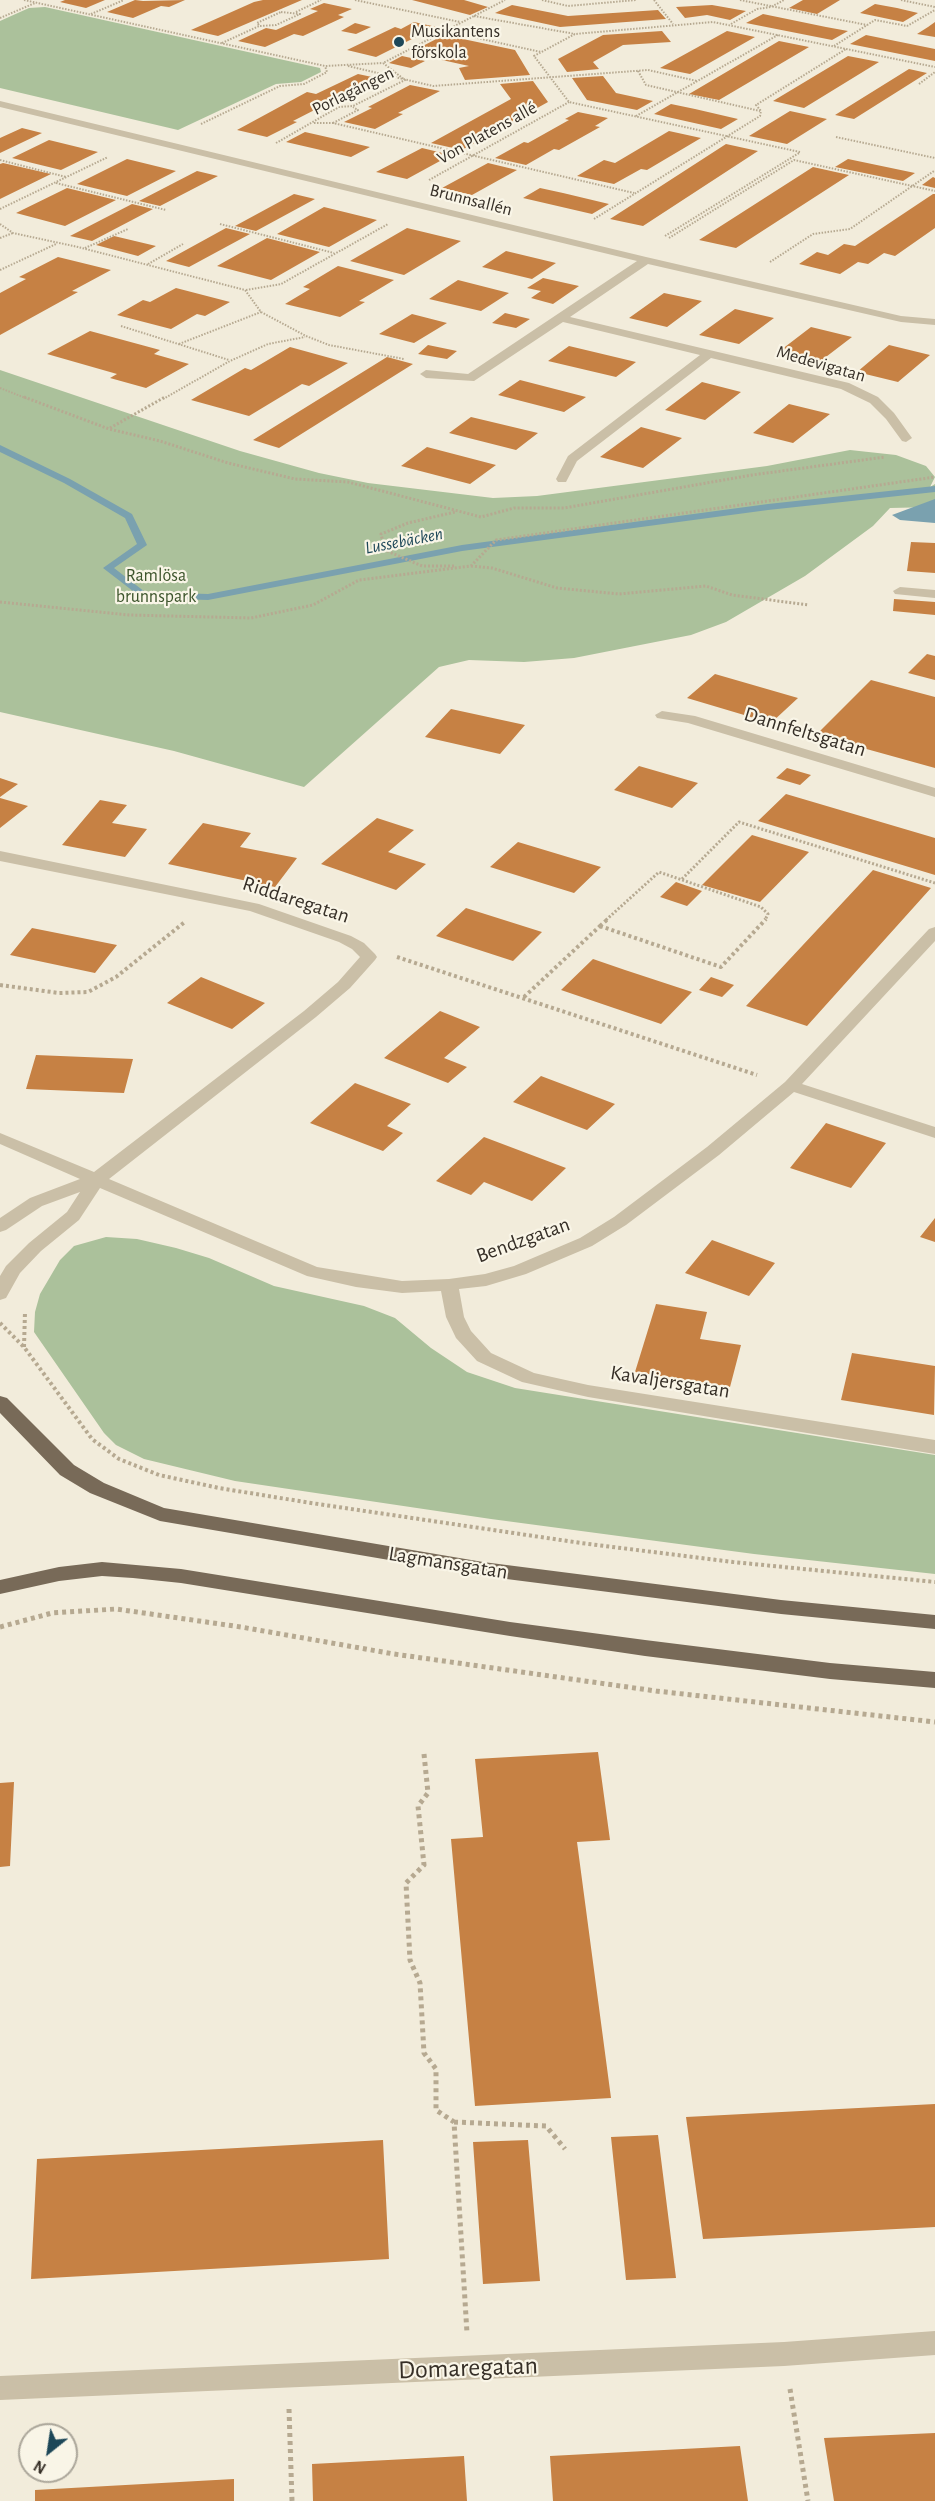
<!DOCTYPE html>
<html>
<head>
<meta charset="utf-8">
<style>
  body { margin:0 }
  #map { position:relative; width:935px; height:2501px; overflow:hidden; background:#f2ecdb; font-family:"Alegreya Sans",sans-serif }
  canvas { display:block }
  .north { position:absolute; left:18px; top:2423px; width:60px; height:60px; box-sizing:border-box; background:#f9f5e7; border:2px solid #aba69a; border-radius:50%; rotate:210deg; font-size:16px; font-weight:700; line-height:24px; text-align:center; color:#362f27 }
  .north::after { content:''; display:block; margin:auto; width:21px; height:27px; background:#1d4758; clip-path:polygon(50% 0,100% 100%,50% 72%,0 100%) }
</style>
</head>
<body>
<div id="map">
<canvas width="935" height="2501"></canvas>
<div class="north">N</div>
</div>
<script>
const context = document.querySelector('canvas').getContext('2d');
context.lineJoin = 'round';
function fillPath(path, color) { context.fillStyle = color; context.fill(path, 'evenodd'); }
const toPath = rows => new Path2D(rows.map(r => 'M' + r).join(''));
function stroke(path, color, width, dash) { context.strokeStyle = color; context.lineWidth = width; context.lineCap = dash ? 'butt' : 'round'; context.setLineDash(dash || []); context.stroke(path); }
function write(font, color, halo, rows, align = 'center') {
  context.font = font + ' "Alegreya Sans",sans-serif'; context.lineWidth = 4.5; context.setLineDash([]); context.textBaseline = 'middle'; context.strokeStyle = halo; context.fillStyle = color; for (const [text, x, y, turn = 0] of rows) {
    context.save(); context.translate(x, y); context.rotate((+turn || 0) * Math.PI / 180); context.textAlign = isNaN(turn) ? turn : align; if (halo) context.strokeText(text, 0, 0); context.fillText(text, 0, 0); context.restore();
  }
}
const green = toPath([
  [45,7,320,68,321,72,301,82,276,84,178,130,0,88,0,21,29,8],
  [0,370,240,451,319,473,368,483,493,498,537,496,767,466,850,450,896,455,926,466,935,477,930,487,935,484,935,507,890,508,873,526,805,576,726,622,691,635,574,658,524,662,469,660,439,667,304,787,174,751,0,712],
  [106,1237,137,1239,176,1248,209,1258,274,1286,364,1306,395,1318,431,1348,467,1372,515,1388,935,1455,935,1574,754,1554,491,1519,235,1481,144,1459,116,1445,104,1433,34,1332,35,1312,40,1294,60,1260,74,1246]
]);
const water = toPath([
  [935,499,935,523,900,520,892,515]
]);
const stream = toPath([
  [0,445,70,479,132,514,147,545,114,568,145,592,208,594,462,545,768,504,935,486,935,492,768,510,462,551,208,600,142,598,103,568,137,544,125,518,64,483,0,452,0,445]
]);
const building = toPath([
  [65,0,105,0,86,8,60,2],
  [135,0,143,1,185,0,169,7,161,6,133,18,107,12],
  [263,0,302,0,218,36,191,30,254,2],
  [412,0,464,0,488,7,470,15],
  [803,0,840,0,817,14,789,8],
  [324,3,352,9,338,15,344,17,303,36,294,34,265,47,238,41,266,28,276,30,318,11,310,9],
  [875,4,897,8,918,13,903,22,860,13],
  [512,5,568,16,658,10,666,19,560,27,495,13],
  [712,5,746,11,730,20,707,15,685,18,676,7],
  [763,14,826,27,848,31,832,40,746,23],
  [414,22,441,28,427,35,422,34,376,57,347,50,395,27,401,29],
  [935,22,935,37,917,34,928,27],
  [355,23,371,27,356,34,341,31],
  [662,31,671,42,623,45,593,62,599,69,567,72,558,59,603,35],
  [727,31,755,37,690,74,660,68],
  [444,35,515,50,530,75,465,80,459,68,469,66,415,54,421,51,415,50],
  [866,35,935,49,935,61,850,44],
  [779,41,809,47,719,100,689,94],
  [402,56,425,61,411,68,389,63],
  [848,56,879,62,804,108,773,101],
  [909,69,927,73,854,119,835,115],
  [358,74,386,80,345,101,336,99,293,121,297,122,267,137,237,130,307,92,316,94],
  [603,76,616,93,653,101,637,110,587,100,572,78],
  [533,81,548,102,462,150,431,143,511,99,500,84],
  [410,85,440,91,398,113,403,114,375,129,344,122,372,108,368,107],
  [671,104,695,109,738,119,721,129,654,114],
  [790,111,827,119,787,144,749,136],
  [578,112,608,118,595,126,600,127,559,150,554,149,526,165,495,158,524,142,528,143,569,120,565,119],
  [22,128,42,133,0,153,0,138],
  [669,131,701,138,647,170,641,169,614,184,577,176,604,160,615,163],
  [305,132,327,137,370,147,351,157,286,142],
  [49,140,98,152,61,170,12,158],
  [726,144,758,151,643,226,610,219],
  [422,148,451,155,407,179,376,172],
  [127,159,176,171,127,196,77,184],
  [848,159,915,173,903,181,835,167],
  [3,163,51,174,0,199,0,164],
  [488,163,517,170,472,195,442,188],
  [813,167,849,175,736,248,699,240],
  [197,171,218,176,160,206,139,201],
  [933,177,935,178,935,188,922,185],
  [67,188,116,200,65,226,16,213],
  [540,188,563,193,609,204,592,214,523,198],
  [294,194,315,199,256,231,235,226],
  [933,194,935,194,935,228,895,256,884,253,868,264,858,262,840,274,799,264,817,252,828,255,844,244,855,246],
  [132,204,153,209,92,241,70,236],
  [324,207,377,220,329,247,277,234],
  [226,228,250,234,189,267,166,261],
  [407,228,461,241,404,275,350,261],
  [114,236,156,246,138,256,96,245],
  [267,238,320,252,271,280,217,266],
  [506,251,556,263,532,279,482,267],
  [58,257,111,270,72,291,78,292,0,335,0,293,26,279,19,277],
  [338,266,394,280,359,301,365,302,340,317,285,304,310,289,303,287],
  [543,278,579,286,553,304,531,298,541,291,527,288],
  [458,280,509,293,481,311,429,299],
  [176,288,230,302,205,316,197,314,171,329,117,315,143,300,150,302],
  [664,293,702,301,667,327,629,318],
  [735,309,774,318,739,344,699,335],
  [505,313,530,319,516,328,492,323],
  [412,314,447,323,414,343,379,334],
  [811,327,852,337,818,363,777,353],
  [90,331,160,350,154,354,189,364,146,388,110,378,117,374,47,354],
  [428,345,457,351,447,359,418,354],
  [889,345,930,355,898,382,857,372],
  [569,346,636,362,616,377,548,361],
  [290,347,348,363,309,386,302,384,249,416,191,400,245,368,251,370],
  [387,357,413,364,279,448,253,440],
  [520,380,586,397,564,412,498,395],
  [702,382,741,392,705,420,665,410],
  [789,404,830,414,793,443,753,433],
  [471,417,538,433,516,450,449,433],
  [641,427,682,438,643,468,600,457],
  [427,447,496,465,470,484,401,466],
  [911,542,935,543,935,573,907,571],
  [894,599,935,602,935,615,893,611],
  [927,654,935,656,935,680,908,673],
  [715,674,798,698,771,723,687,698],
  [871,680,935,697,935,768,816,735],
  [451,709,525,725,500,754,425,737],
  [639,766,698,783,672,808,614,790],
  [787,768,811,775,800,785,776,778],
  [0,778,18,784,0,797],
  [786,794,935,838,935,875,758,821],
  [0,798,28,806,0,828],
  [100,800,127,805,112,823,147,829,125,857,62,845],
  [377,818,414,830,388,852,426,864,396,890,321,864],
  [203,823,251,833,240,847,297,858,275,887,168,864],
  [752,835,809,852,760,902,702,885],
  [518,842,601,867,574,893,490,867],
  [873,870,931,888,807,1026,746,1006],
  [676,882,702,891,687,906,660,897],
  [466,908,542,932,513,961,436,936],
  [32,928,117,945,95,973,10,955],
  [593,959,625,970,692,992,661,1024,561,990],
  [201,977,265,1003,232,1029,167,1003],
  [711,977,734,985,722,997,699,990],
  [440,1011,480,1027,444,1058,467,1067,448,1083,384,1058],
  [36,1055,133,1059,124,1093,26,1089],
  [541,1076,615,1104,587,1130,513,1102],
  [355,1083,411,1104,387,1126,403,1133,383,1151,310,1123],
  [826,1123,886,1143,851,1188,790,1168],
  [484,1137,566,1168,532,1201,484,1182,471,1195,436,1181],
  [935,1218,935,1242,920,1237],
  [712,1240,775,1263,749,1296,685,1273],
  [656,1304,707,1312,700,1339,741,1345,730,1387,635,1372],
  [852,1353,935,1366,934,1415,841,1400],
  [598,1752,610,1840,577,1842,611,2098,475,2106,451,1839,483,1837,475,1759],
  [14,1782,10,1866,0,1867,0,1783],
  [935,2104,935,2227,703,2239,686,2117],
  [658,2135,676,2278,626,2280,611,2137],
  [383,2140,389,2259,31,2279,37,2159],
  [528,2140,540,2281,483,2284,473,2142],
  [935,2433,935,2501,834,2501,824,2438],
  [740,2446,748,2501,553,2501,550,2456],
  [464,2456,467,2501,313,2501,312,2464],
  [234,2479,234,2501,35,2501,35,2490]
]);
const pathFar3 = toPath([
  [24,0,325,66,383,63],
  [355,0,460,22],
  [542,0,568,6,636,0],
  [654,0,673,24],
  [740,0,867,25],
  [901,0,935,7],
  [281,12,300,14,276,25,260,26,257,23,281,12],
  [296,12,321,0],
  [91,14,124,0],
  [474,16,575,34],
  [0,18,35,3],
  [731,24,757,9,771,7,784,0],
  [445,31,541,52],
  [222,43,259,26],
  [834,46,875,20,907,26,935,10],
  [348,66,433,86,648,70,697,81],
  [638,71,646,85,760,111],
  [919,84,935,72],
  [636,116,778,35],
  [314,123,333,123,634,193],
  [333,123,358,110,353,107],
  [201,124,280,86,304,84,327,72,325,66],
  [836,137,935,158],
  [276,143,339,107,353,106,405,80,383,63,505,0],
  [800,152,569,102,534,56,575,34,713,22,935,67],
  [0,160,66,177],
  [429,180,569,102],
  [56,183,166,210],
  [0,209,108,157],
  [594,219,760,116,761,111,756,105,846,49],
  [0,224,13,233,78,247,245,290,261,312,306,336,329,345,404,359],
  [220,224,334,253],
  [665,236,799,153],
  [0,238,13,233],
  [669,238,794,160,935,191],
  [85,248,128,229],
  [770,262,813,234,850,229,934,171],
  [148,264,183,244],
  [0,270,56,244],
  [246,290,281,284,388,224],
  [121,326,229,360],
  [179,344,261,312],
  [0,388,28,399],
  [163,399,230,361,268,344,305,337]
]);
const pathFar2 = toPath([
  [24,397,109,429,160,441,228,463,295,479,348,482,481,517,514,508,564,508,752,475,885,457],
  [110,428,165,397],
  [454,566,422,566,385,550,381,534,408,523,455,512],
  [471,566,492,568,557,588,619,594,706,586,732,595,809,605],
  [0,602,129,615,251,618,313,605,359,580,471,566,496,540,935,477],
  [682,879,739,822,935,883],
  [606,920,659,872,761,907,768,914,765,920]
]);
const pathFar1 = toPath([
  [600,926,721,967,766,919],
  [600,926,608,919],
  [397,957,757,1075],
  [0,985,59,993,88,992,116,977,186,921],
  [524,997,600,926],
  [0,1323,24,1347,92,1439,119,1459,159,1475,219,1488,311,1503,581,1543,733,1562,935,1582],
  [24,1347,25,1312]
]);
const path = toPath([
  [0,1627,52,1613,116,1609,241,1627,394,1654,656,1691,935,1722],
  [424,1754,428,1793,418,1806,424,1865,406,1883,410,1960,420,1983,424,2053,436,2069,436,2110,454,2122,467,2333],
  [454,2122,546,2126,565,2149],
  [790,2389,808,2501],
  [289,2409,292,2501]
]);
const minor = toPath([
  [0,101,646,257,901,316,935,319,935,325,901,322,648,264,570,317,849,383,878,397,894,413,912,438,906,442,902,441,886,419,870,403,841,389,711,358,577,461,566,482,558,482,556,479,568,456,700,355,563,322,474,381,426,378,420,374,426,370,468,374,637,261,0,107,0,101],
  [900,587,935,590,935,598,895,594,893,591,900,587],
  [662,711,695,716,935,788,935,797,688,723,657,718,655,715,662,711],
  [0,851,259,904,351,936,364,943,375,954,377,957,375,960,350,988,316,1017,109,1179,317,1267,402,1281,449,1279,485,1274,514,1266,580,1238,614,1217,707,1147,785,1082,929,929,935,927,935,941,802,1084,935,1127,935,1138,794,1092,719,1155,626,1225,592,1246,526,1274,486,1286,459,1289,464,1317,471,1331,491,1353,534,1373,588,1385,935,1440,935,1454,588,1397,522,1382,477,1361,456,1338,446,1317,441,1291,402,1293,356,1287,307,1276,100,1188,79,1220,41,1251,20,1273,6,1298,0,1300,0,1276,6,1266,29,1243,67,1212,80,1192,42,1206,6,1230,0,1232,0,1218,30,1198,80,1179,0,1144,0,1133,94,1172,304,1011,338,982,360,957,352,949,339,942,250,911,0,861,0,851],
  [935,2331,935,2355,784,2366,0,2400,0,2376,784,2342,935,2331]
]);
const major = toPath([
  [0,1396,7,1398,74,1465,104,1483,164,1508,483,1562,781,1600,935,1615,935,1629,781,1614,483,1576,160,1521,90,1493,60,1475,0,1413,0,1396],
  [102,1562,181,1569,510,1622,645,1640,830,1663,935,1672,935,1688,830,1679,645,1656,510,1636,181,1583,133,1578,102,1576,59,1581,0,1594,0,1580,59,1567,102,1562]
]);
const markers = [
  [399,42,6,"#1d4758"]
];
const farPoinames = [
  ["Musikantens",411,32],
  ["förskola",411,53]
];
const farStreetnames = [
  ["Porlagången",353,91,-26],
  ["Von Platens allé",487,133,-29],
  ["Brunnsallén",471,200,14],
  ["Medevigatan",821,364,16]
];
const farWaternames = [
  ["Lussebäcken",404,541,-11]
];
const farParknames = [
  ["Ramlösa",156,576],
  ["brunnspark",156,597]
];
const streetNames = [
  ["Dannfeltsgatan",805,732,17],
  ["Riddaregatan",296,900,18],
  ["Bendzgatan",523,1240,-20],
  ["Kavaljersgatan",670,1382,9],
  ["Lagmansgatan",448,1563,9]
];
const nearStreetnames = [
  ["Domaregatan",468,2368,-2]
];
fillPath(green, '#abc19b');
fillPath(water, '#7aa1af');
fillPath(stream, '#7aa1af');
fillPath(building, '#c68144');
stroke(pathFar3, '#b6a991', 2, [1.5, 1.5]);
stroke(pathFar2, '#b6a991', 3, [2, 2]);
stroke(pathFar1, '#b6a991', 4, [3, 3]);
stroke(path, '#b6a991', 5, [4, 4]);
fillPath(minor, '#cabfa7');
fillPath(major, '#786a58');
for (const [x, y, r, color] of markers) { const dot = new Path2D(); dot.arc(x, y, r, 0, 2 * Math.PI); context.fillStyle = color; context.fill(dot); stroke(dot, '#f9f5e7', 2); }
write('18px', '#362f27', '#f9f5e7', farPoinames, 'left');
write('18px', '#362f27', '#f9f5e7', farStreetnames);
write('italic 18px', '#1d4758', '#f9f5e7', farWaternames);
write('18px', '#3c542b', '#f9f5e7', farParknames);
write('21px', '#362f27', '#f9f5e7', streetNames);
write('26px', '#362f27', '#f9f5e7', nearStreetnames);
</script>
</body>
</html>
